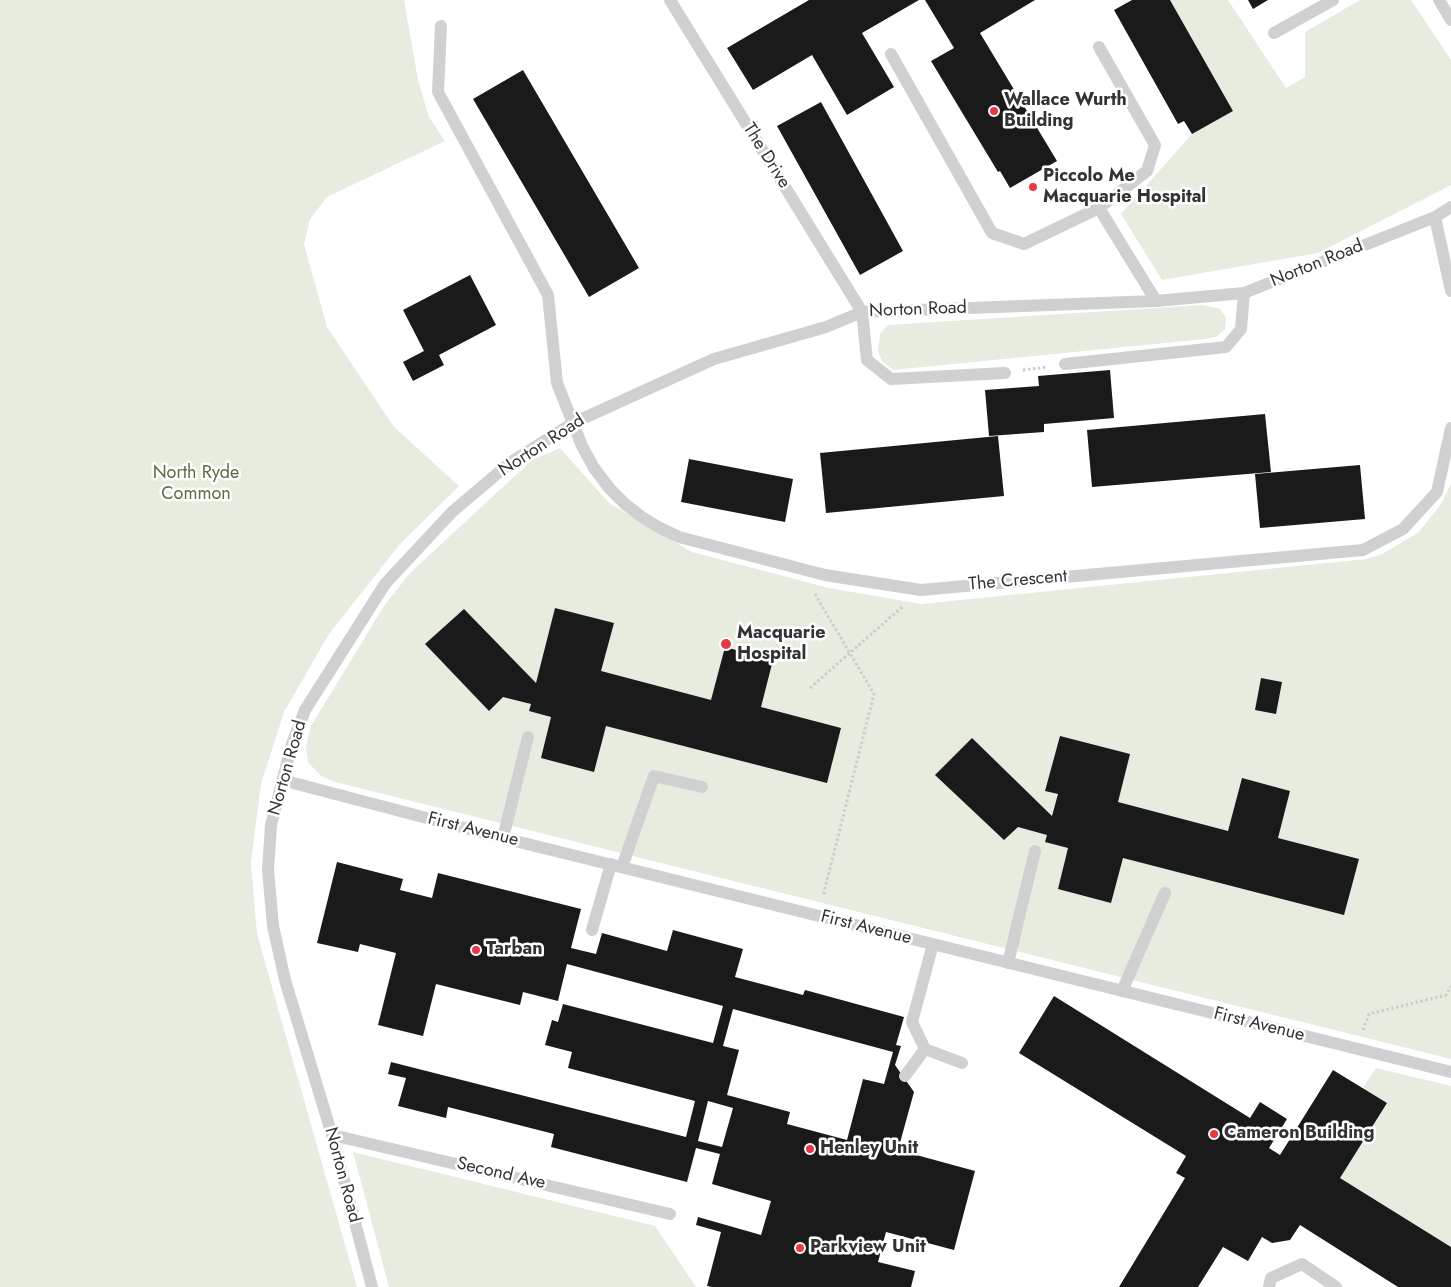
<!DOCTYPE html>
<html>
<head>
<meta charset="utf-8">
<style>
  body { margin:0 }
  canvas { display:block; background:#fff }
</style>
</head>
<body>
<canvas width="1451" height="1287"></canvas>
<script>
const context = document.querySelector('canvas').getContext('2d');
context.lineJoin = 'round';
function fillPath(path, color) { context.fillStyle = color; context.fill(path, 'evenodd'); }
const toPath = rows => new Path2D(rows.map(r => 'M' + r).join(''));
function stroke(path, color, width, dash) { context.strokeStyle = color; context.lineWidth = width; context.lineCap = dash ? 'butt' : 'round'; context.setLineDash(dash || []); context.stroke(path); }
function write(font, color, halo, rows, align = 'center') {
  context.font = font + ' Jost,sans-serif'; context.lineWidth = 5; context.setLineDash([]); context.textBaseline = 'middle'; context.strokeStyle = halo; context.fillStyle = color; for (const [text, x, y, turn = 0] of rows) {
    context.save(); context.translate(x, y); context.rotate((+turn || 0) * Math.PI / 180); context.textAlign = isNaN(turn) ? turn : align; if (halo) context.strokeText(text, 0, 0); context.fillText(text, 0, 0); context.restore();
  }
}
const green = toPath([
  [0,0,404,0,418,80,429,117,445,141,327,197,310,219,304,244,327,327,394,427,459,486,400,544,329,634,284,712,261,784,251,863,257,934,357,1287,0,1287],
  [1170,0,1228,0,1286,88,1305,77,1305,32,1360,0,1411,0,1451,60,1451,185,1318,253,1162,280,1121,214,1192,134,1233,111],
  [1203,305,1220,309,1226,318,1225,329,1216,337,1205,339,893,370,882,361,878,351,880,334,888,325],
  [560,448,609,503,692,552,829,588,921,604,1367,559,1382,554,1419,532,1441,504,1451,484,1451,1059,335,782,320,775,308,762,306,746,311,726,384,606,410,573,532,460],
  [1376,1068,1451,1086,1451,1247,1340,1178,1363,1088],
  [353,1152,655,1226,696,1287,389,1287]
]);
const building = toPath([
  [809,0,919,0,862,33,894,87,847,115,812,55,753,90,727,48],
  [925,0,1035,0,980,33,1057,161,1010,188,1000,171,998,172,931,61,954,48],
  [1132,0,1170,0,1233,111,1192,134,1184,121,1178,124,1114,10],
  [1248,0,1268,0,1253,9],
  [523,70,639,268,589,297,473,99],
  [821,102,903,251,860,275,777,126],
  [470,275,496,325,439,355,444,365,413,381,403,362,424,351,403,310],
  [1110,370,1114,418,1044,424,1044,432,989,436,985,390,1039,386,1038,376],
  [1265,414,1271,472,1092,487,1087,430],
  [998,436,1004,496,826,513,820,453],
  [689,459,793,479,785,522,681,502],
  [1360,465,1365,519,1260,528,1255,474],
  [555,608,614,623,601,671,711,700,725,647,773,660,761,707,841,728,827,783,606,726,594,772,541,758,551,717,529,711,531,704,503,697,489,711,425,644,464,609,536,683],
  [1261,678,1282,682,1276,714,1255,710],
  [1060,736,1130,754,1118,802,1228,831,1242,778,1290,791,1278,838,1359,859,1344,915,1123,858,1111,903,1058,889,1068,848,1045,842,1047,835,1018,827,1004,840,935,775,972,738,1052,816,1058,794,1045,791],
  [337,862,403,879,400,890,432,898,438,873,581,909,571,948,596,954,602,933,667,951,673,930,743,949,735,977,803,995,805,990,904,1017,896,1045,901,1046,895,1065,914,1092,898,1150,975,1171,954,1250,886,1232,878,1262,915,1271,911,1287,712,1287,707,1286,721,1232,696,1225,698,1217,761,1235,771,1201,712,1184,720,1154,696,1148,687,1182,551,1147,554,1134,448,1107,446,1118,398,1106,406,1078,388,1074,391,1062,686,1137,695,1101,568,1068,572,1052,545,1045,552,1020,558,1022,563,1004,713,1043,723,1006,567,964,558,1001,523,992,520,1005,436,984,423,1036,378,1025,396,953,360,944,358,952,317,943],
  [733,1009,893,1052,884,1084,863,1079,847,1140,787,1124,790,1112,727,1095,739,1050,723,1046],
  [708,1101,733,1108,722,1147,698,1141],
  [1054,996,1250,1118,1260,1102,1287,1119,1269,1148,1280,1155,1333,1070,1387,1103,1340,1178,1451,1247,1451,1287,1398,1287,1300,1225,1290,1240,1272,1243,1262,1237,1248,1261,1223,1247,1198,1287,1119,1287,1185,1178,1176,1173,1186,1156,1019,1053]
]);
const path = toPath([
  [1023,370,1047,367],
  [815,594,874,694,823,896],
  [810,688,902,607],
  [1363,1030,1369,1014,1446,995,1451,986]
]);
const service = toPath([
  [670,0,862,312,867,360,891,379,1005,373],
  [1439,0,1451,20],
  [441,26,438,92,548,295,557,383,582,446,594,468,610,489,625,504,642,517,660,528,679,537,825,575,921,590,1363,550,1403,529,1437,492,1451,428],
  [1274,33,1333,0],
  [1099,47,1155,145,1147,171,1099,208],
  [891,54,992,233,1024,244,1099,208,1156,301],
  [1435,217,1451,291],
  [1065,364,1226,347,1241,329,1244,293],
  [282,780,503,838,1451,1072],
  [503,838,528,737],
  [622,867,654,776,702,787],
  [592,930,611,864],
  [1008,963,1035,851],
  [1122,991,1165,893],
  [925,1049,962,1063],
  [905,1076,925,1049,912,1022,933,944],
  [332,1135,670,1214],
  [372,1287,332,1135,285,980,273,926,268,870,271,825,292,744,305,710,385,584,452,512,511,462,573,423,714,359,826,327,862,312,1156,301,1244,293,1435,217,1451,207],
  [1269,1287,1271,1278,1302,1264,1336,1287]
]);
const markers = [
  [994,111,5,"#e63946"],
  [1033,187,5,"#e63946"],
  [726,644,6,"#e63946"],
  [476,950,5,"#e63946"],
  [1214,1134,5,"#e63946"],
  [810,1149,5,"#e63946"],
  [800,1248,5,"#e63946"]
];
const poiNames = [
  ["Wallace Wurth",1004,101],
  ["Building",1004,122],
  ["Piccolo Me",1043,177],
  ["Macquarie Hospital",1043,198],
  ["Macquarie",737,634],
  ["Hospital",737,655],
  ["Tarban",486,950],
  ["Cameron Building",1224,1134],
  ["Henley Unit",820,1149],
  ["Parkview Unit",810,1248]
];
const streetNames = [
  ["The Drive",766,156,58],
  ["Norton Road",1317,264,-22],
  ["Norton Road",918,310,-2],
  ["Norton Road",542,446,-33],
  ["The Crescent",1018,581,-5],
  ["Norton Road",288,768,-74],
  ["First Avenue",473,830,14],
  ["First Avenue",866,928,14],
  ["First Avenue",1259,1025,14],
  ["Second Ave",501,1174,13],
  ["Norton Road",342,1175,75]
];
const parkNames = [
  ["North Ryde",196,474],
  ["Common",196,495]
];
fillPath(green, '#e6ecdf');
fillPath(building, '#1a1a1a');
stroke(path, '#cdcdcd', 3, [2.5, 2.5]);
stroke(service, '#d0d0d0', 12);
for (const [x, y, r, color] of markers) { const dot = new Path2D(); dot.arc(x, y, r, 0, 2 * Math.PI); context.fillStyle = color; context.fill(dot); stroke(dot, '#fff', 2); }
write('bold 18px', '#333', '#fff', poiNames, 'left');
write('18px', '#333', '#fff', streetNames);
write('18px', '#56703f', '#fff', parkNames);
</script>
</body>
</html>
